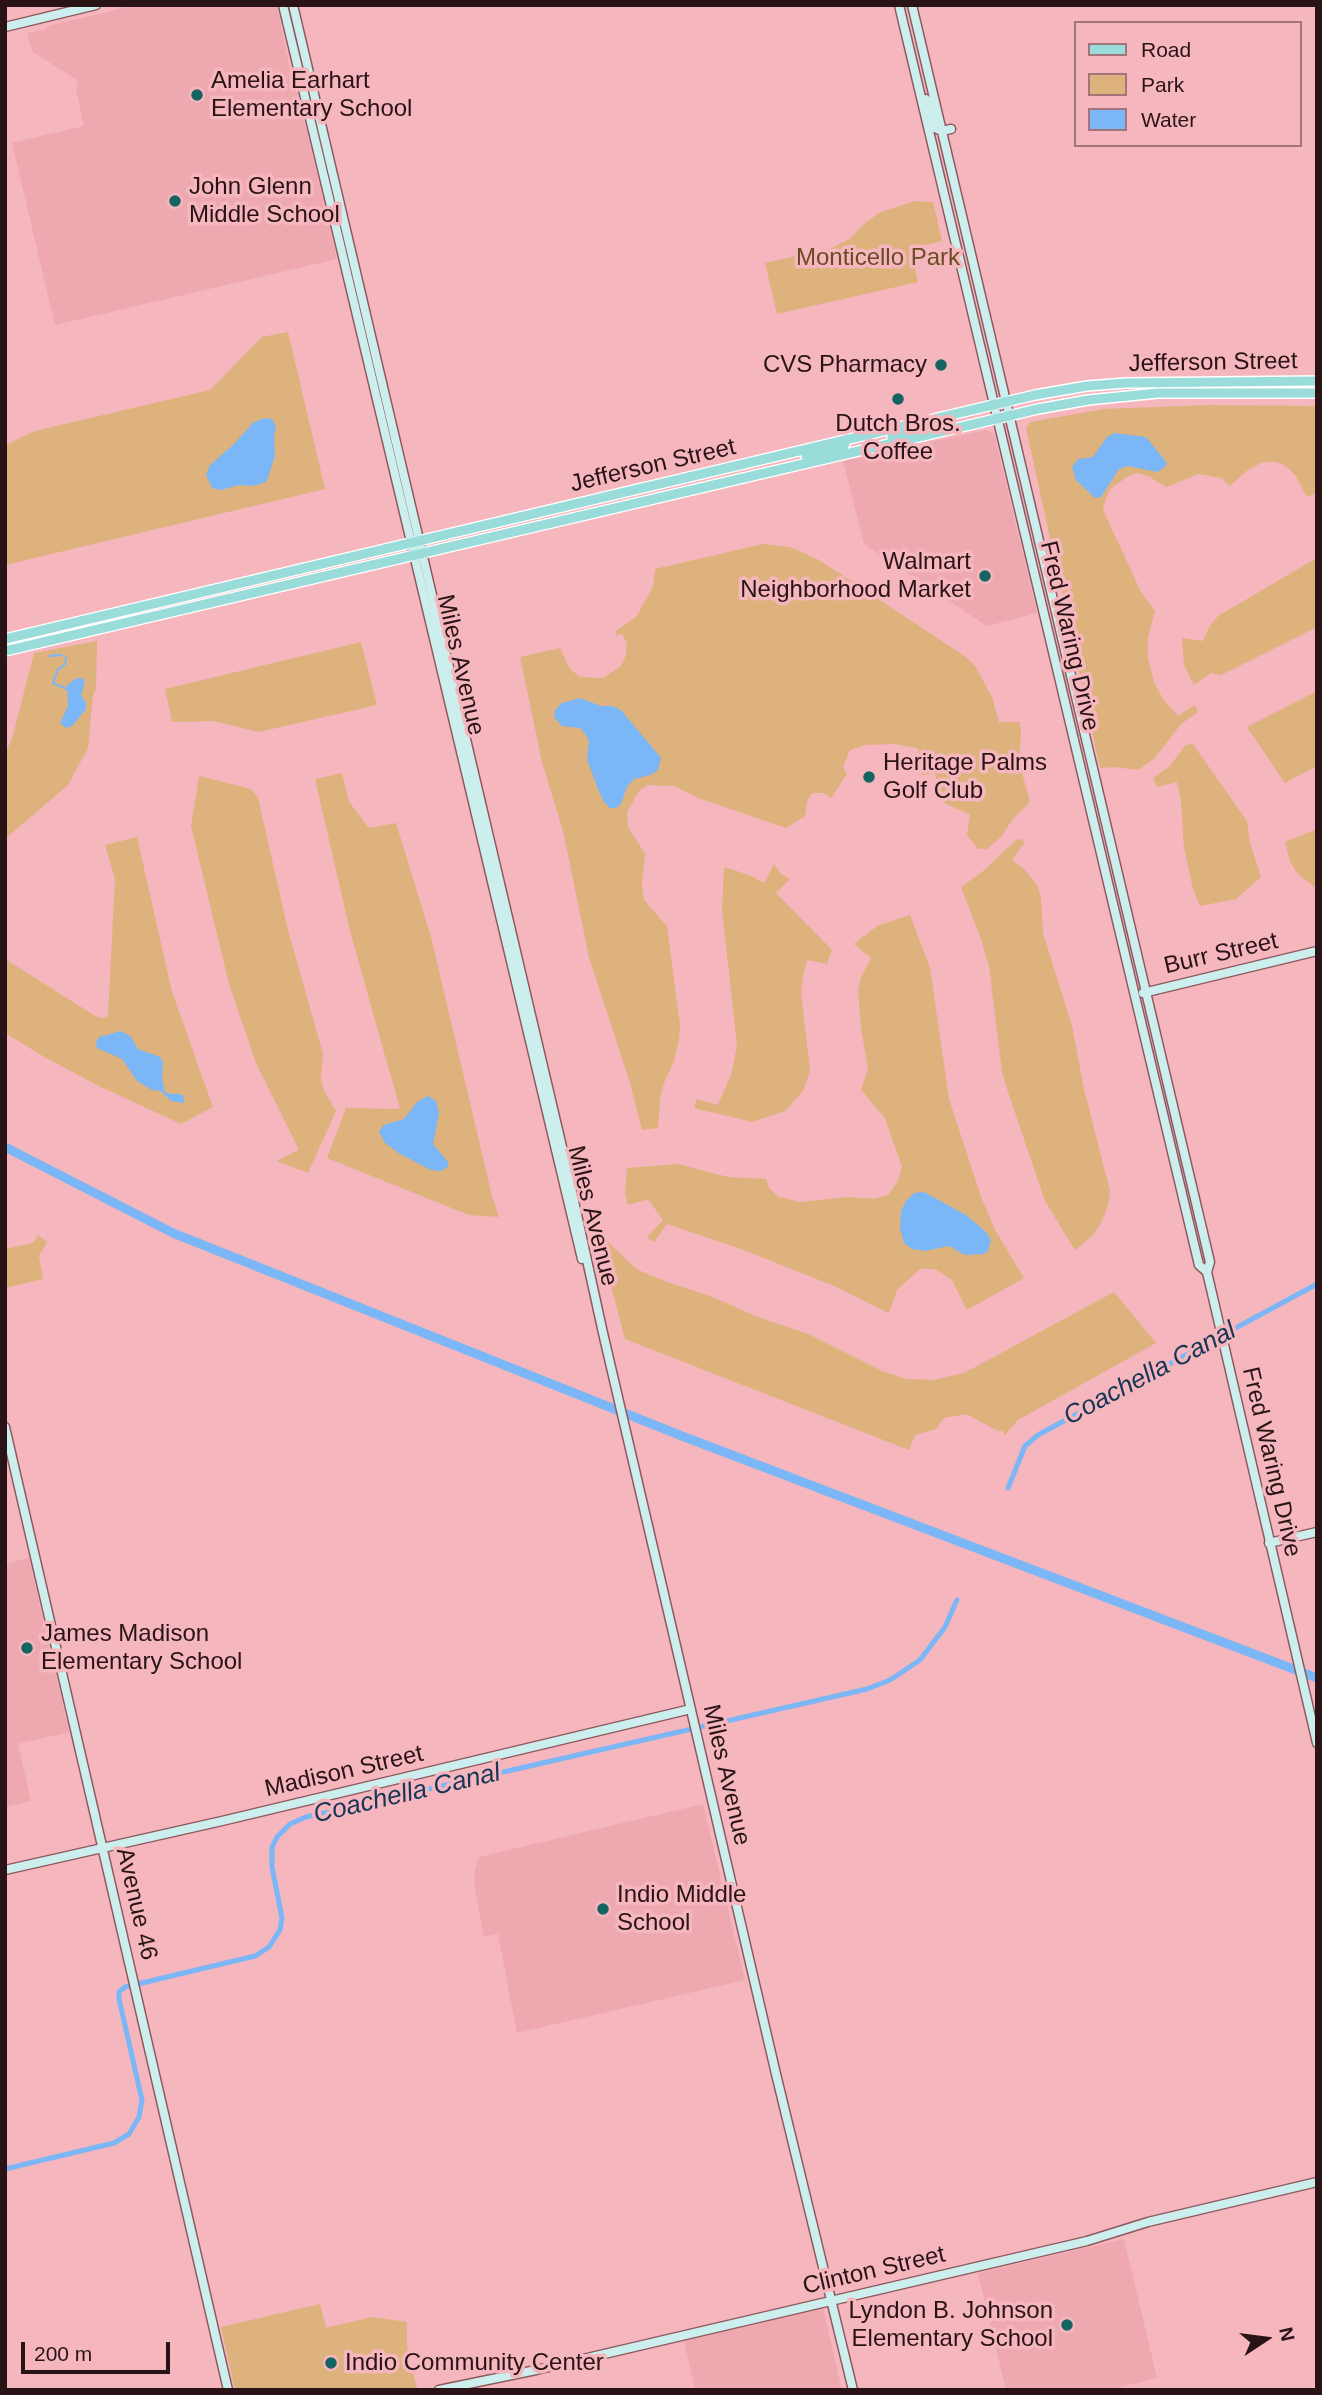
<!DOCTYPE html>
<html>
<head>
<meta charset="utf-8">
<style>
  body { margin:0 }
  #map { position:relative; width:1322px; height:2395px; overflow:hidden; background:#f5b6bd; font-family:Arial,sans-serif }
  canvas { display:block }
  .frame { position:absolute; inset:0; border:7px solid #291316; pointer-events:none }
  .legend { position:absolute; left:1074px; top:21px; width:228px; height:126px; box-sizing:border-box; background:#f5b6bd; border:2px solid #a3757a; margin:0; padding:9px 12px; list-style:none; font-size:21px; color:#291316 }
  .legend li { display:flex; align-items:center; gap:14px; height:35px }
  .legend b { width:35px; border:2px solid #a3757a }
  .north { position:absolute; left:1231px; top:2304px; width:70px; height:70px; -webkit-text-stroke:5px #f5b6bd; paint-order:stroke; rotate:77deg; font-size:19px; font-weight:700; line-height:28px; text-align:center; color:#291316 }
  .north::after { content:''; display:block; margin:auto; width:24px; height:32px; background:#291316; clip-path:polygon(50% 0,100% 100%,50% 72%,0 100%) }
  .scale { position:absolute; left:21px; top:2342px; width:149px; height:32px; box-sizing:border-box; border:4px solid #291316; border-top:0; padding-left:9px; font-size:21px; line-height:24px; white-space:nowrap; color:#291316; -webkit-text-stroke:5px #f5b6bd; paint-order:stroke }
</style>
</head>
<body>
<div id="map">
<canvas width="1322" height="2395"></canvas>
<div class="frame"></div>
<ul class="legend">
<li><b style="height:9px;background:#99dcda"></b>Road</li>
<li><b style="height:19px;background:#ddb27d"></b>Park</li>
<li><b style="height:19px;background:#7bb6f7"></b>Water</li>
</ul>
<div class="north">N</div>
<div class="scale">200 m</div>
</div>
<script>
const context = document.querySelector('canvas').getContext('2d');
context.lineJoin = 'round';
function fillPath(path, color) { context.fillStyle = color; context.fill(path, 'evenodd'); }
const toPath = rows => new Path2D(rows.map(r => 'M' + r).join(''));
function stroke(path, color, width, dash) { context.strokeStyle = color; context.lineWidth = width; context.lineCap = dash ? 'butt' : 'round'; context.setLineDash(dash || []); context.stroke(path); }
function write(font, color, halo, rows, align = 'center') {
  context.font = font + ' Arial,sans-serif'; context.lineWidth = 7; context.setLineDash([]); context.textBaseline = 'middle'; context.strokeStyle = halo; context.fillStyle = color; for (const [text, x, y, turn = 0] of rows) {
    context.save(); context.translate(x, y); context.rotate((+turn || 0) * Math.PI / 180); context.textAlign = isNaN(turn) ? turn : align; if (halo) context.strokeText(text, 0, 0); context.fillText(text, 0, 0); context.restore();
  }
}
const built = toPath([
  [136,5,277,5,289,66,295,82,337,259,55,325,12,143,84,126,76,89,78,81,32,51,27,33,45,30,48,26],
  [987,430,994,434,1037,613,987,626,864,544,843,461],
  [29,1558,69,1732,18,1744,31,1801,5,1807,5,1564],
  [703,1804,745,1980,517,2033,498,1934,484,1937,474,1884,475,1869,479,1857],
  [1124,2239,1157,2378,1108,2390,1006,2390,978,2273],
  [823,2308,842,2390,695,2390,684,2341]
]);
const green = toPath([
  [915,201,933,202,942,241,911,249,918,282,777,314,765,263,832,248,851,238,866,222,881,212],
  [288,332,325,489,5,565,5,445,35,431,210,390,262,337],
  [1208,405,1317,406,1317,492,1307,497,1295,475,1286,466,1276,462,1263,462,1249,469,1230,486,1221,478,1199,474,1166,487,1148,476,1136,473,1127,477,1110,489,1103,507,1104,512,1141,592,1155,611,1148,637,1148,659,1154,682,1163,699,1178,716,1195,705,1198,712,1181,724,1154,759,1138,770,1114,767,1100,768,1026,428,1030,422,1104,409],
  [763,544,790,547,819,560,966,657,975,666,992,697,999,722,1020,722,1021,734,1019,762,1030,802,1012,820,1001,837,987,849,978,849,967,835,970,815,941,801,958,797,941,799,938,797,935,773,923,775,921,772,918,748,894,744,866,745,850,750,843,767,847,774,831,798,824,793,813,793,808,799,805,816,786,828,701,799,674,786,647,785,639,791,627,812,628,827,645,854,642,883,644,900,667,926,680,1025,679,1039,674,1061,664,1083,660,1099,658,1128,642,1130,630,1083,589,957,563,831,542,762,520,657,560,648,570,669,580,677,603,678,621,666,626,655,627,643,622,634,616,635,615,632,637,616,653,586,655,569],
  [1317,558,1317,627,1221,675,1211,673,1194,685,1184,665,1182,638,1203,641,1209,627,1218,616],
  [97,641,96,689,93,695,88,748,68,785,5,839,5,753,12,739,34,653],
  [361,642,377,705,259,732,213,721,172,722,165,689],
  [1317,691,1317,766,1285,783,1247,727],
  [1192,743,1247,821,1250,843,1261,877,1236,899,1200,906,1193,889,1184,848,1181,801,1177,782,1157,787,1153,778,1169,767,1185,746],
  [342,773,349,802,369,828,396,823,431,937,492,1196,499,1217,469,1215,327,1158,346,1108,400,1109,350,931,315,779],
  [199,776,251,789,258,798,288,930,323,1054,321,1079,324,1091,336,1111,308,1173,277,1161,299,1150,256,1063,229,984,191,826],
  [1317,829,1317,882,1314,887,1296,872,1290,861,1285,842],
  [137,837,172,992,213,1107,181,1124,99,1086,46,1058,5,1033,5,959,97,1017,104,1018,108,1016,115,879,105,845],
  [1020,839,1025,842,1012,860,1024,869,1037,885,1041,897,1043,933,1072,1026,1084,1089,1110,1191,1108,1206,1101,1223,1092,1236,1075,1250,1045,1201,1008,1092,1002,1072,989,966,981,939,961,887,982,872,1016,840],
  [774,864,781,874,790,879,776,893,832,950,827,964,807,960,803,977,801,992,810,1071,803,1091,785,1111,752,1122,694,1108,697,1099,718,1105,732,1072,737,1045,722,910,724,867,749,875,764,883],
  [910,915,930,968,949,1099,981,1197,995,1230,1024,1278,967,1310,952,1280,935,1269,920,1269,897,1290,889,1313,832,1285,741,1249,667,1224,654,1242,647,1237,663,1220,648,1199,628,1205,625,1193,627,1168,678,1164,728,1177,766,1179,769,1188,779,1197,800,1202,849,1197,873,1199,888,1195,898,1181,902,1167,885,1118,861,1090,868,1069,861,1028,858,990,861,977,871,958,854,944,877,926],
  [38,1235,47,1242,39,1256,43,1279,5,1288,5,1249,33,1243],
  [605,1239,636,1269,667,1282,710,1296,758,1317,808,1334,882,1371,906,1379,933,1380,964,1373,1114,1292,1156,1343,1018,1420,1005,1435,1002,1430,998,1431,966,1414,944,1418,936,1429,915,1435,909,1450,625,1339,610,1282,606,1278,598,1243],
  [320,2304,326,2328,372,2317,407,2322,407,2346,417,2388,409,2390,235,2390,221,2327]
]);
const water = toPath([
  [265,418,272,419,276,426,274,436,275,456,267,480,264,483,252,486,239,485,221,490,212,488,206,475,210,465,233,445,254,422],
  [1115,433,1146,437,1167,463,1165,467,1157,472,1128,466,1119,469,1101,497,1095,498,1076,480,1072,467,1078,459,1093,457,1107,437],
  [77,678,82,678,85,682,81,695,86,703,86,709,72,726,66,728,60,723,68,706,67,685],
  [580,698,601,706,612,706,621,710,661,758,658,770,650,775,634,779,627,787,621,804,616,808,610,808,604,802,598,789,587,759,589,741,585,734,580,728,562,726,554,717,555,710,562,703],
  [121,1031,131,1037,138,1049,160,1057,163,1062,162,1079,165,1092,171,1094,181,1094,184,1097,184,1103,171,1101,161,1091,152,1090,137,1081,122,1059,97,1048,96,1042,99,1037],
  [428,1096,436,1101,439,1113,433,1144,448,1162,448,1167,441,1171,431,1170,400,1154,385,1143,379,1131,384,1125,404,1119,417,1102],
  [924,1192,966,1215,986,1232,991,1240,988,1251,984,1254,965,1255,949,1246,925,1251,912,1249,904,1243,900,1228,901,1211,906,1201,914,1193]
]);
const stream = toPath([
  [49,656,62,655],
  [66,657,65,664,57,671,53,683,67,689]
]);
const canal = toPath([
  [1008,1488,1025,1446,1038,1435,1317,1284],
  [5,2169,114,2143,129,2134,139,2117,142,2100,119,1999,119,1992,125,1987,255,1956,269,1947,280,1930,282,1918,272,1867,272,1847,277,1837,290,1824,306,1817,867,1689,890,1680,920,1660,945,1627,957,1600]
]);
const river = toPath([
  [5,1147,173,1233,682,1436,1317,1678]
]);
const secondary = toPath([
  [283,5,582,1259],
  [293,5,563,1151,603,1333,776,2074,853,2390],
  [899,5,1199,1265,1207,1272],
  [912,5,1210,1262,1207,1272,1317,1743],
  [5,27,96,5],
  [926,99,935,128,942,131,951,129],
  [1143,993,1317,951],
  [5,1427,228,2390],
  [1269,1543,1317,1532],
  [5,1870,222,1821,691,1709],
  [439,2390,536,2370,1087,2241,1148,2222,1317,2182]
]);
const primary = toPath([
  [892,442,892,436,915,430,925,423],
  [806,456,844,446,846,440],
  [5,639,1035,395,1087,386,1126,383,1317,381],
  [5,651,1038,409,1088,400,1158,393,1317,393]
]);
const markers = [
  [197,95,7,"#156462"],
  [175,201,7,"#156462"],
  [941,365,7,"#156462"],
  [898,399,7,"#156462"],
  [985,576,7,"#156462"],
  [869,777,7,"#156462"],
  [27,1648,7,"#156462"],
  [603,1909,7,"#156462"],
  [1067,2325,7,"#156462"],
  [331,2363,7,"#156462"]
];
const poiNames = [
  ["Amelia Earhart",211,81],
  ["Elementary School",211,109],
  ["John Glenn",189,187],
  ["Middle School",189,215],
  ["CVS Pharmacy",927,365,"right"],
  ["Dutch Bros.",898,424,"center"],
  ["Coffee",898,452,"center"],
  ["Walmart",971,562,"right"],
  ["Neighborhood Market",971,590,"right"],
  ["Heritage Palms",883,763],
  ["Golf Club",883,791],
  ["James Madison",41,1634],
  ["Elementary School",41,1662],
  ["Indio Middle",617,1895],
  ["School",617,1923],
  ["Lyndon B. Johnson",1053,2311,"right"],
  ["Elementary School",1053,2339,"right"],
  ["Indio Community Center",345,2363]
];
const parkNames = [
  ["Monticello Park",878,258]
];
const streetNames = [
  ["Jefferson Street",1213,363,-1],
  ["Jefferson Street",653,466,-13],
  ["Fred Waring Drive",1069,636,77],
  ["Miles Avenue",460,665,77],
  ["Burr Street",1221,954,-13],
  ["Miles Avenue",592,1216,76],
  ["Fred Waring Drive",1271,1462,77],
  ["Madison Street",344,1772,-13],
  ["Miles Avenue",726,1775,77],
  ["Avenue 46",136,1904,77],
  ["Clinton Street",874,2271,-13]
];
const waterNames = [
  ["Coachella Canal",1150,1374,-28],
  ["Coachella Canal",407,1794,-13]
];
fillPath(built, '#eda8b0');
fillPath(green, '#ddb27d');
fillPath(water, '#7bb6f7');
stroke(stream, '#7bb6f7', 2);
stroke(canal, '#7bb6f7', 5);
stroke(river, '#7bb6f7', 9);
stroke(secondary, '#8f585f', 11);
stroke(primary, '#fff', 12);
stroke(secondary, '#cceeec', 8);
stroke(primary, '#99dcda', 9);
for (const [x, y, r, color] of markers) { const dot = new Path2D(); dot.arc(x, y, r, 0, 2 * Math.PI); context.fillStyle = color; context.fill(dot); stroke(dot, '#f5b6bd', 2.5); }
write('24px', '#291316', '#f5b6bd', poiNames, 'left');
write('24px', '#6a4c24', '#f5b6bd', parkNames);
write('24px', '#291316', '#f5b6bd', streetNames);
write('italic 26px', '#173556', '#f5b6bd', waterNames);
</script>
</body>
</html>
